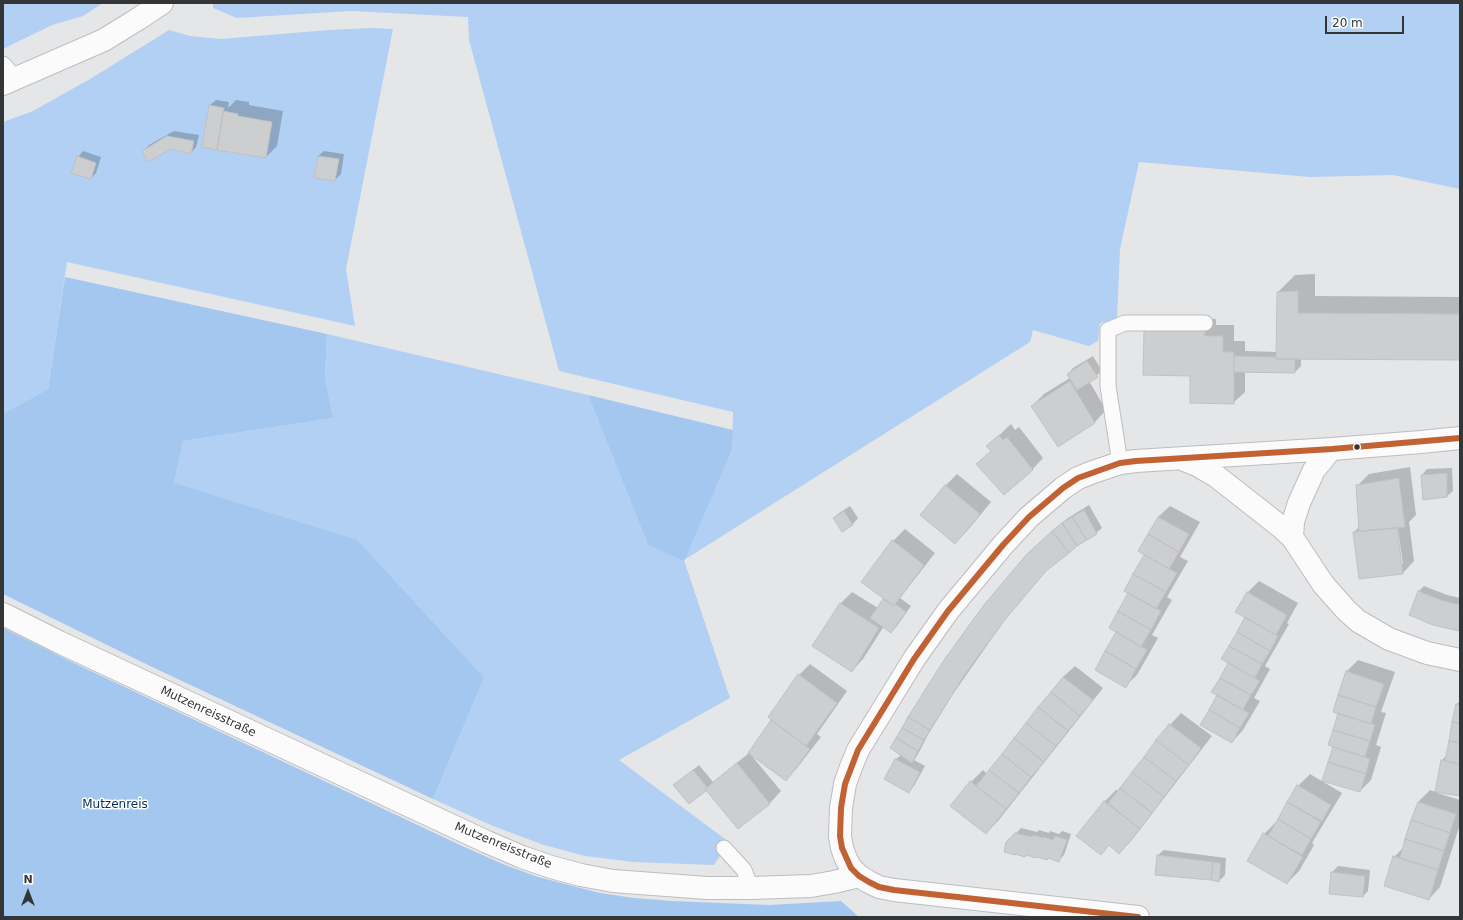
<!DOCTYPE html>
<html>
<head>
<meta charset="utf-8">
<style>
  body { margin:0 }
  #map { position:relative; width:1463px; height:920px; overflow:hidden; background:#e5e6e8; font-family:"DejaVu Sans",sans-serif }
  canvas { display:block }
  .frame { position:absolute; inset:0; border:4px solid #343536; pointer-events:none }
  .north { position:absolute; left:8px; top:872px; width:40px; height:40px; -webkit-text-stroke:3px #fff; paint-order:stroke; rotate:0deg; font-size:11px; font-weight:700; line-height:16px; text-align:center; color:#343536 }
  .north::after { content:''; display:block; margin:auto; width:14px; height:18px; background:#343536; clip-path:polygon(50% 0,100% 100%,50% 72%,0 100%) }
  .scale { position:absolute; left:1325px; top:16px; width:79px; height:18px; box-sizing:border-box; border:2px solid #343536; border-top:0; padding-left:5px; font-size:12px; line-height:14px; white-space:nowrap; color:#343536; -webkit-text-stroke:3px #fff; paint-order:stroke }
</style>
</head>
<body>
<div id="map">
<canvas width="1463" height="920"></canvas>
<div class="frame"></div>
<div class="north">N</div>
<div class="scale">20 m</div>
</div>
<script>
const context = document.querySelector('canvas').getContext('2d');
context.lineJoin = 'round';
function fillPath(path, color) { context.fillStyle = color; context.fill(path, 'evenodd'); }
const toPath = rows => new Path2D(rows.map(r => 'M' + r).join(''));
function stroke(path, color, width, dash) { context.strokeStyle = color; context.lineWidth = width; context.lineCap = dash ? 'butt' : 'round'; context.setLineDash(dash || []); context.stroke(path); }
function write(font, color, halo, rows, align = 'center') {
  context.font = font + ' "DejaVu Sans",sans-serif'; context.lineWidth = 3; context.setLineDash([]); context.textBaseline = 'middle'; context.strokeStyle = halo; context.fillStyle = color; for (const [text, x, y, turn = 0] of rows) {
    context.save(); context.translate(x, y); context.rotate((+turn || 0) * Math.PI / 180); context.textAlign = isNaN(turn) ? turn : align; if (halo) context.strokeText(text, 0, 0); context.fillText(text, 0, 0); context.restore();
  }
}
const green = toPath([
  [3,3,103,3,83,16,52,25,3,49],
  [213,3,1460,3,1460,189,1393,175,1310,177,1139,162,1120,249,1117,319,1100,323,1098,341,1089,346,1033,330,1030,342,684,560,730,698,619,760,729,842,714,865,634,862,585,856,544,845,493,826,433,799,484,678,174,483,183,441,333,418,325,377,327,334,588,395,648,545,683,560,732,450,733,412,559,371,469,40,468,17,351,11,237,18,213,8],
  [371,28,393,29,346,269,355,326,67,262,48,389,3,414,3,122,33,111,90,79,169,30,190,36,221,39,329,30]
]);
const forest = toPath([
  [65,277,327,334,325,377,333,418,183,441,174,483,357,540,484,678,433,799,148,665,3,594,3,414,48,389],
  [588,395,733,430,732,450,684,561,648,545],
  [3,628,76,664,460,845,505,865,538,877,600,893,634,898,672,901,769,905,841,901,859,917,3,917]
]);
const shadow = toPath([
  [216,100,229,102,228,108,236,100,249,102,249,105,283,111,277,146,266,157,210,105],
  [174,131,199,135,196,147,191,153,170,148,143,151,149,145],
  [83,151,101,157,96,173,91,178,78,157],
  [324,151,344,154,341,174,335,180,318,156],
  [1315,274,1315,296,1460,297,1460,359,1301,358,1301,366,1295,372,1245,371,1245,392,1233,403,1191,375,1156,319,1216,319,1216,325,1234,325,1234,341,1245,341,1245,351,1277,352,1278,292,1295,275],
  [1093,356,1102,371,1089,381,1106,410,1095,422,1058,445,1032,406,1044,394,1070,378,1068,374,1073,368],
  [1011,424,1015,430,1019,427,1043,458,1032,470,977,464,991,451,988,446],
  [1410,467,1416,515,1409,522,1414,561,1403,573,1360,578,1354,532,1360,526,1357,486,1369,474],
  [1395,523,1397,523,1403,564,1401,564],
  [1452,468,1453,491,1447,496,1422,475,1427,469],
  [957,474,991,502,967,531,955,543,946,485],
  [1089,505,1102,528,1096,533,1077,545,1048,568,1009,614,953,694,929,733,917,756,914,760,925,766,914,786,908,792,886,779,896,759,901,755,891,748,926,688,964,632,984,605,1027,554,1068,518],
  [850,506,858,518,853,524,842,531,834,518,839,513],
  [1170,506,1200,522,1180,557,1188,561,1167,597,1172,600,1152,635,1158,638,1137,675,1125,686,1117,632,1130,593,1125,590,1145,554,1158,517],
  [905,529,935,553,900,598,911,606,897,626,891,632,884,626,863,659,852,671,813,646,841,603,852,592,878,608,885,598,862,582,893,541],
  [1259,581,1298,603,1287,623,1289,624,1265,666,1270,669,1254,698,1260,701,1243,730,1232,742,1218,695,1213,692,1230,663,1246,617,1247,593],
  [1424,586,1447,595,1460,598,1460,629,1459,630,1419,591],
  [1358,660,1395,672,1381,712,1386,713,1376,745,1381,747,1371,780,1360,791,1324,780,1334,746,1347,671],
  [810,664,847,691,817,734,821,737,797,768,786,780,751,755,781,791,770,803,738,827,706,789,690,803,675,785,699,765,713,782,749,753,773,720,799,675],
  [1075,666,1103,688,998,821,986,833,952,806,971,782,983,770,987,774,1063,677],
  [1460,701,1460,795,1437,791,1437,793,1460,800,1460,824,1440,887,1429,899,1394,857,1404,847,1418,802,1430,790,1436,792,1442,760,1447,755,1457,704],
  [1181,713,1212,736,1131,841,1119,853,1109,845,1101,854,1077,836,1105,801,1116,790,1118,791,1170,725],
  [1310,774,1342,793,1312,843,1314,845,1299,871,1287,883,1264,834,1275,823,1276,823,1298,786],
  [1021,828,1037,832,1039,830,1049,833,1050,831,1059,834,1062,831,1071,834,1064,855,1059,860,1007,843],
  [1164,850,1226,858,1225,875,1219,881,1158,855],
  [1338,866,1370,870,1368,891,1363,896,1330,893,1332,872]
]);
const building = toPath([
  [209,105,224,108,217,150,202,147,209,105],
  [223,111,238,114,238,116,272,122,266,158,217,150,223,111],
  [167,136,194,141,191,154,171,149,148,162,142,151,167,136],
  [77,156,96,163,91,179,71,173,77,156],
  [318,156,339,159,335,181,314,178,318,156],
  [1298,291,1298,313,1460,314,1460,360,1276,359,1277,292,1298,291],
  [1144,330,1205,330,1205,336,1223,336,1223,352,1234,352,1234,404,1190,403,1190,376,1143,375,1144,330],
  [1234,356,1276,357,1276,359,1295,359,1295,373,1234,372,1234,356],
  [1087,361,1098,377,1077,390,1067,374,1087,361],
  [1070,381,1095,423,1058,447,1031,406,1070,381],
  [999,435,1003,440,1007,437,1033,470,1004,495,976,464,991,451,986,446,999,435],
  [1447,473,1447,497,1423,500,1421,475,1447,473],
  [1399,478,1405,527,1359,531,1356,485,1399,478],
  [945,485,980,514,955,544,920,515,945,485],
  [1084,510,1097,534,1087,540,1072,517,1084,510],
  [844,511,853,525,842,532,833,518,844,511],
  [1072,517,1087,540,1077,546,1062,523,1072,517],
  [1158,517,1189,534,1179,552,1148,534,1158,517],
  [1062,523,1077,546,1069,553,1052,531,1062,523],
  [1397,528,1403,574,1359,579,1353,532,1397,528],
  [1052,531,1069,553,1046,571,1004,621,965,674,930,730,908,717,944,660,984,605,1027,554,1052,531],
  [1148,534,1179,552,1169,569,1138,551,1148,534],
  [892,540,924,565,894,606,861,582,892,540],
  [1144,555,1177,573,1166,592,1133,574,1144,555],
  [1133,574,1166,592,1156,609,1124,591,1133,574],
  [1418,591,1441,600,1460,605,1459,631,1433,625,1409,615,1418,591],
  [1247,592,1287,615,1276,635,1235,612,1247,592],
  [1128,593,1161,611,1151,630,1118,611,1128,593],
  [883,599,894,606,895,604,906,612,891,633,870,618,883,599],
  [840,603,879,628,852,672,812,646,840,603],
  [1118,611,1151,630,1141,647,1109,628,1118,611],
  [1245,617,1278,636,1270,651,1237,632,1245,617],
  [1116,632,1147,650,1136,669,1105,651,1116,632],
  [1237,632,1270,651,1262,664,1229,646,1237,632],
  [1229,646,1262,664,1255,678,1221,659,1229,646],
  [1105,651,1136,669,1126,688,1095,670,1105,651],
  [1228,663,1260,681,1251,695,1220,678,1228,663],
  [1346,671,1384,684,1376,707,1338,695,1346,671],
  [798,674,837,703,806,746,768,717,798,674],
  [1063,677,1093,700,1080,716,1051,692,1063,677],
  [1220,678,1251,695,1243,710,1211,692,1220,678],
  [1051,692,1080,716,1068,731,1038,707,1051,692],
  [1217,695,1249,713,1240,728,1209,710,1217,695],
  [1338,695,1376,707,1371,724,1333,712,1338,695],
  [1456,704,1460,705,1460,723,1452,722,1456,704],
  [1038,707,1068,731,1056,746,1026,723,1038,707],
  [1209,710,1240,728,1232,743,1200,725,1209,710],
  [1338,713,1375,725,1370,741,1333,730,1338,713],
  [908,717,930,730,924,740,902,728,908,717],
  [771,720,810,749,786,781,748,753,771,720],
  [1452,722,1460,723,1460,743,1449,741,1452,722],
  [1026,723,1056,746,1044,762,1014,738,1026,723],
  [1169,724,1201,748,1189,765,1156,740,1169,724],
  [902,728,924,740,918,751,896,738,902,728],
  [1333,730,1370,741,1365,757,1328,745,1333,730],
  [896,738,918,751,912,763,890,748,896,738],
  [1014,738,1044,762,1031,777,1002,754,1014,738],
  [1156,740,1189,765,1176,781,1144,757,1156,740],
  [1449,741,1460,743,1460,764,1445,761,1449,741],
  [1333,747,1370,759,1366,774,1328,762,1333,747],
  [1002,754,1031,777,1019,793,989,770,1002,754],
  [1144,757,1176,781,1164,797,1132,772,1144,757],
  [895,759,920,772,909,793,884,779,895,759],
  [1441,760,1460,764,1460,796,1435,792,1441,760],
  [1328,762,1366,774,1360,792,1322,781,1328,762],
  [737,763,770,804,738,829,705,789,737,763],
  [693,770,707,787,705,789,706,791,689,804,673,785,693,770],
  [989,770,1019,793,1006,809,976,786,989,770],
  [1132,772,1164,797,1152,813,1120,788,1132,772],
  [970,781,1006,809,986,834,950,806,970,781],
  [1297,785,1331,805,1322,821,1287,802,1297,785],
  [1120,788,1152,813,1140,829,1108,803,1120,788],
  [1104,801,1140,829,1119,854,1109,845,1101,855,1076,836,1104,801],
  [1287,802,1321,822,1311,839,1278,819,1287,802],
  [1418,802,1456,814,1450,833,1411,820,1418,802],
  [1278,819,1311,839,1302,855,1268,836,1278,819],
  [1411,820,1450,833,1444,851,1405,839,1411,820],
  [1015,833,1032,837,1033,835,1043,838,1044,837,1053,840,1055,836,1067,840,1059,862,1048,858,1047,860,1037,857,1036,858,1026,855,1025,857,1015,854,1015,855,1004,852,1006,842,1015,833],
  [1263,833,1303,857,1287,884,1247,861,1263,833],
  [1405,839,1444,851,1438,870,1400,858,1405,839],
  [1157,855,1213,862,1211,880,1155,875,1157,855],
  [1393,856,1438,870,1429,900,1384,886,1393,856],
  [1213,862,1221,863,1219,882,1211,880,1213,862],
  [1331,872,1365,876,1363,897,1329,894,1331,872]
]);
const lane = toPath([
  [3,64,16,79],
  [1120,463,1108,386,1108,330,1125,323,1205,323],
  [724,848,744,870,751,888]
]);
const street = toPath([
  [1182,459,1197,465,1216,476,1281,527,1292,537,1323,584,1346,610,1358,621,1389,639,1427,653,1460,660],
  [1292,537,1293,522,1299,503,1314,470,1327,454,1332,449],
  [3,614,59,642,487,842,522,857,551,867,581,875,613,881,707,888,751,888,811,886,834,882,859,876],
  [1138,917,894,890,879,887,869,882,859,876,851,868,846,859,842,848,840,836,841,808,845,784,851,767,858,750,914,659,948,611,1003,545,1029,517,1063,488,1078,478,1093,472,1120,463,1136,461,1332,449,1421,442,1460,438]
]);
const secondary = toPath([
  [3,84,104,40,138,19,162,3]
]);
const bus1 = toPath([
  [1138,917,894,890,879,887,869,882,859,876,851,868,842,848,840,836,841,808,845,784,858,750,914,659,948,611,1003,545,1029,517,1063,488,1078,478,1120,463,1136,461,1332,449,1460,438]
]);
const markers = [
  [1357,447,3.5,"#343536"]
];
const streetNames = [
  ["Mutzenreisstraße",208,712,25],
  ["Mutzenreisstraße",503,846,22]
];
const parkNames = [
  ["Mutzenreis",115,805]
];
fillPath(green, '#b1d0f3');
fillPath(forest, '#a3c7ee');
fillPath(shadow, '#0003');
fillPath(building, '#cdcecf');
stroke(building, '#c1c1c3', 1);
stroke(lane, '#bdbdbf', 17);
stroke(street, '#bdbdbf', 24);
stroke(secondary, '#bdbdbf', 24);
stroke(lane, '#fbfbfc', 15);
stroke(street, '#fbfbfc', 22);
stroke(secondary, '#fbfbfc', 22);
stroke(bus1, '#c16235', 6);
for (const [x, y, r, color] of markers) { const dot = new Path2D(); dot.arc(x, y, r, 0, 2 * Math.PI); context.fillStyle = color; context.fill(dot); stroke(dot, '#fff', 1.5); }
write('12px', '#343536', '#fff', streetNames);
write('12px', '#00305b', '#fff', parkNames);
</script>
</body>
</html>
